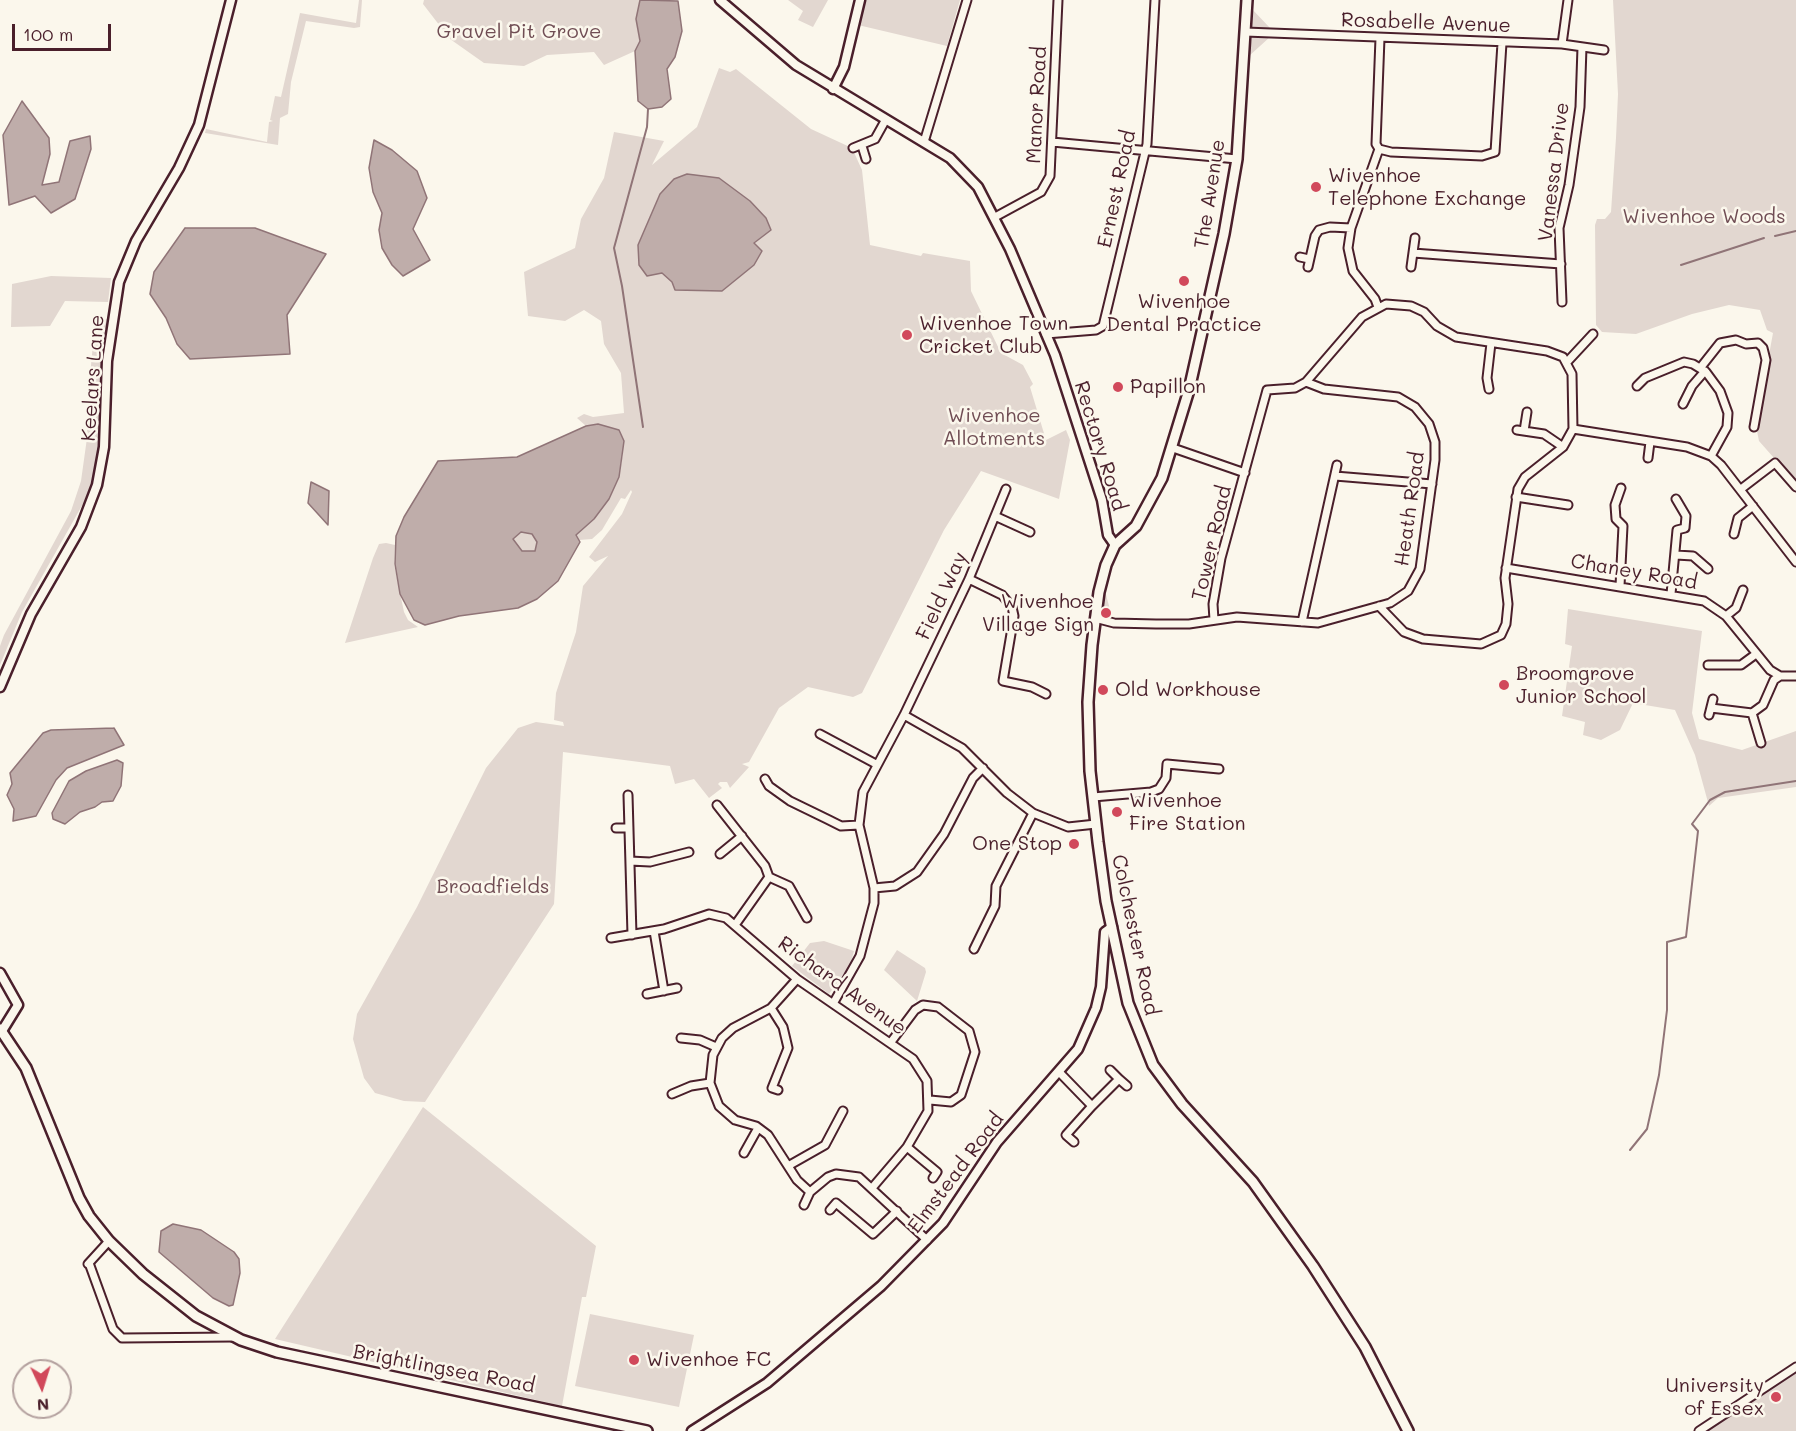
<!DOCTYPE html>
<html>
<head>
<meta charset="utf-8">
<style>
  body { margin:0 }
  #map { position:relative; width:1796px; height:1431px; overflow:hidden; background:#fbf7ec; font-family:Mali,sans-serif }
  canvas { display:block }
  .north { position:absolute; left:12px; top:1359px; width:60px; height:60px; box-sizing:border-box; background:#fbf7ec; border:2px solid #b4a19f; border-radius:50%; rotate:176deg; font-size:16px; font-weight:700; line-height:24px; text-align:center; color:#4a1f2b }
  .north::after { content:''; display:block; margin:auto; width:21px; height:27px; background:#d1495b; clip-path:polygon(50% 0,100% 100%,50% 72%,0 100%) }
  .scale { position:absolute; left:12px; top:24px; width:99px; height:27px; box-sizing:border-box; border:3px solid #4a1f2b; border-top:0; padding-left:8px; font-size:18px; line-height:21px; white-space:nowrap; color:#4a1f2b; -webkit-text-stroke:4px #fbf7ec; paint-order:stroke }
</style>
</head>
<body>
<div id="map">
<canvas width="1796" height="1431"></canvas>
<div class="north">N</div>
<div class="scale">100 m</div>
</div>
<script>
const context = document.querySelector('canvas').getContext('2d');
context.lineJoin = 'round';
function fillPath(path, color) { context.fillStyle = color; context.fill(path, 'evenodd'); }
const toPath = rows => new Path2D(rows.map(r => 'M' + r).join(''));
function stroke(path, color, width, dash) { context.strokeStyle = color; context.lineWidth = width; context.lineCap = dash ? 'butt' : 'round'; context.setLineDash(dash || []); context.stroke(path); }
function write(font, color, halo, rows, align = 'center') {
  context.font = font + ' Mali,sans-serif'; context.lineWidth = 5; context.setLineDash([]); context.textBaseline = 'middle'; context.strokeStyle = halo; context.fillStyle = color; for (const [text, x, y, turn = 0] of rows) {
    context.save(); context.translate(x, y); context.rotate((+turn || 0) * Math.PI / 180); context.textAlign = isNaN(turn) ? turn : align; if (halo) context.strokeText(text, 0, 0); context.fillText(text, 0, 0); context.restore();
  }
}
const green = toPath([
  [359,0,362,0,360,27,354,28,306,21,291,82,288,114,280,118,278,145,205,133,206,129,267,142,269,122,273,121,270,120,275,96,281,97,300,13,356,23],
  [424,0,640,0,636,19,640,42,635,51,604,65,594,52,547,55,524,66,484,63,450,39,423,4],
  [788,0,828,0,813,27,798,20,803,11],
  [863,0,960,0,947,46,858,25],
  [1613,0,1796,0,1796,483,1759,441,1756,426,1773,333,1767,330,1760,310,1729,305,1692,314,1636,334,1602,332,1596,325,1595,225,1597,219,1605,219,1611,212,1616,138,1618,94],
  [1252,9,1270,28,1270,30,1252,27],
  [1270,35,1270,37,1249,56,1252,36],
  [719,68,730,72,736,69,811,129,852,148,862,170,870,245,921,256,923,253,970,261,971,291,1001,353,1023,365,1033,384,1030,387,1046,440,1066,430,1070,440,1059,499,981,471,944,530,862,693,853,697,808,687,779,708,749,762,742,764,749,767,730,788,727,782,720,782,718,784,722,788,709,798,694,779,675,784,670,766,563,752,554,904,425,1102,404,1101,375,1093,364,1078,353,1039,357,1014,417,907,486,768,518,728,536,722,564,726,563,722,554,720,556,693,576,632,583,586,608,556,595,562,589,557,622,514,632,492,631,490,625,499,621,498,602,530,592,539,579,540,576,535,594,519,609,499,619,478,623,452,598,424,586,426,577,418,584,414,593,417,624,413,621,373,604,344,601,321,584,310,565,321,528,316,524,272,575,248,581,219,604,178,614,132,664,141,652,165,697,127],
  [687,174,719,178,750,201,766,218,764,235,754,244,754,265,722,291,675,290,673,282,638,245,660,194],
  [51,276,111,278,108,302,65,301,50,326,11,327,12,284],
  [107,319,100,388,89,387,95,322],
  [99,403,98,452,93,478,84,502,22,612,0,665,0,646,4,635,71,511,81,481,87,438,88,405],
  [522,532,532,534,538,542,535,551,522,551,512,539],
  [386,543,395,545,394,564,404,612,408,620,418,627,345,643,373,558,379,544],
  [1105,591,1112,617,1101,610],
  [1568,609,1702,631,1692,713,1699,739,1742,750,1796,731,1796,787,1718,798,1709,806,1695,755,1675,710,1633,703,1620,730,1601,740,1583,735,1585,722,1562,716,1572,646,1565,644],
  [824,941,854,951,850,965,829,994,792,966,810,943],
  [897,950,925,968,926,972,917,1001,884,970],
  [423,1107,596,1246,586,1297,582,1297,562,1406,275,1339],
  [590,1314,694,1335,679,1407,575,1386],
  [1796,1367,1796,1431,1699,1431]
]);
const water = toPath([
  [640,0,678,1,682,31,675,57,667,69,671,99,662,107,648,109,638,101,635,51,640,41,636,19,640,0],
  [22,101,49,138,50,154,42,185,59,182,70,141,90,136,91,149,75,199,51,213,35,196,9,205,3,135,22,101],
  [374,140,392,150,417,171,427,198,413,229,430,260,403,276,392,265,382,248,379,230,382,213,373,192,369,168,374,140],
  [687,174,719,178,750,201,766,218,771,230,754,243,762,251,754,265,722,291,675,290,672,282,662,273,647,276,639,265,638,245,660,194,674,179,687,174],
  [185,228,255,228,326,254,287,315,290,354,190,359,177,344,166,318,150,294,154,272,185,228],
  [598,424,619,430,624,441,619,477,609,499,594,519,576,535,580,542,558,581,537,599,518,608,459,616,425,625,414,620,400,594,395,564,396,536,404,517,438,461,517,457,586,426,598,424],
  [521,532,532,534,537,542,535,551,522,551,513,539,521,532],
  [311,482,329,491,328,525,308,503,311,482],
  [114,728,124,745,67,768,56,780,36,816,13,821,14,809,7,795,12,784,10,773,43,733,51,730,114,728],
  [117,760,123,763,121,786,113,801,102,802,95,807,80,812,65,824,53,819,52,813,69,781,86,771,117,760],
  [173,1224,201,1230,234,1252,239,1259,240,1273,233,1305,229,1306,213,1298,159,1252,161,1231,173,1224]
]);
const stream = toPath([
  [1775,236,1796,231],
  [1681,265,1764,238],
  [643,427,622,286,614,248,647,127,648,109],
  [1630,1150,1647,1129,1659,1075,1667,1010,1667,942,1686,937,1698,831,1692,824,1710,800,1725,792,1796,781]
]);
const minor = toPath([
  [1245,32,1562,44,1604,50],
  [1380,38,1376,144,1379,149,1391,152,1482,156,1495,152,1502,43],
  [1562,44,1568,0],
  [924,142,967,0],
  [1052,142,1237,159],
  [862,146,866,159],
  [853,148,875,139,885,121],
  [995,217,1041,192,1050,176,1058,0],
  [1413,253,1561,264],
  [1300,257,1309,259],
  [1308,267,1315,236,1319,230,1330,227,1351,228],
  [1411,267,1415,238],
  [1562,302,1559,228,1569,185,1580,107,1582,47],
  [1378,307,1375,299,1353,271,1348,248,1351,228,1379,149],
  [1046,334,1096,330,1103,326,1147,144,1155,0],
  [1567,362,1593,334],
  [1701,367,1720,343,1736,340,1746,344,1758,343,1763,348,1766,360,1754,427],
  [1637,386,1645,378,1684,362,1693,364,1706,372,1720,391,1728,413,1727,427,1711,456],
  [1489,389,1487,378,1491,343],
  [1683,404,1692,386,1705,371],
  [1573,429,1687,447,1711,456,1721,465,1796,562],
  [1517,430,1544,434,1563,447],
  [1524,431,1527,412],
  [1173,448,1245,473],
  [1648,458,1650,442],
  [1335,476,1432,484],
  [1741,489,1775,463,1796,487],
  [1516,497,1568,505],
  [997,517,1030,532],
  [1734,534,1738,518,1753,506],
  [1676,555,1693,556,1708,569],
  [1506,568,1704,601,1726,616,1770,670,1780,676,1796,676],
  [969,579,1002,595,1012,607,1014,616,1003,681,1032,687,1046,694],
  [1620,586,1623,526,1616,519,1615,505,1621,488],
  [1671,594,1677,530,1685,528,1686,516,1676,499],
  [1726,616,1736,608,1743,590],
  [1095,618,1114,623,1156,624,1189,624,1237,617,1318,623,1390,603,1408,591,1420,569,1435,460,1435,442,1429,424,1415,407,1398,397,1324,389,1306,382],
  [1214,620,1213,604,1221,558,1267,390,1295,388,1306,382,1362,317,1386,304,1411,306,1424,312,1437,326,1456,337,1547,351,1563,357,1572,374,1573,429,1563,447,1525,477,1518,489,1505,578,1508,604,1506,624,1501,635,1481,644,1423,639,1404,632,1379,606],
  [1302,622,1337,465],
  [1708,665,1741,665,1756,654],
  [1711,708,1752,713,1763,705,1774,680,1780,676],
  [1752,713,1761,743],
  [904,715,962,748,1007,793,1033,813,1068,827,1096,824],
  [1709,715,1713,699],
  [820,734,876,764],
  [765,779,769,786,790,801,827,819,841,826,859,825],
  [628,795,632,935],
  [1093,797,1151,792,1159,789,1166,778,1167,764,1219,769],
  [717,805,765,866,769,877,735,925],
  [616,828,629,828],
  [720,854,742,836],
  [630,861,650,862,689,852],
  [769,877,789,886,807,918],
  [874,888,895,886,917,872,944,834,973,778,983,768],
  [654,931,664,991],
  [611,938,664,929,709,914,726,918,797,979,913,1059,927,1081,928,1111,907,1147,872,1188],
  [974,949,995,906,996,886,1033,813],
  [797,979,771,1008,733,1028,722,1038,713,1055,710,1083,719,1106,735,1120,756,1126,768,1135,797,1180,810,1192],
  [647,994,677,988],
  [834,1002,860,956,874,903,874,888,859,825,863,792,904,715,969,579,1006,489],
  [771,1008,783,1027,788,1048,772,1088,778,1090],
  [681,1038,700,1040,716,1047],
  [891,1042,915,1010,923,1005,938,1007,969,1031,975,1052,961,1095,951,1102,930,1100],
  [1110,1070,1119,1079],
  [1060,1073,1092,1106],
  [672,1094,691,1086,710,1083],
  [1074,1142,1066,1135,1092,1106,1119,1079,1127,1086],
  [907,1147,937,1172,933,1178],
  [744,1153,758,1128],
  [788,1166,825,1145,843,1111],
  [804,1205,810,1192,828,1177,836,1174,859,1177,927,1240],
  [830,1210,836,1203,873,1234,897,1211],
  [89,1263,113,1329,122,1338,234,1337],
  [88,1264,109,1241],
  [1699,1431,1796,1367]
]);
const tertiary = toPath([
  [720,0,796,65,950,158,978,187,1010,249,1055,355,1102,500,1108,535,1115,545],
  [833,89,844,67,860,0],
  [0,687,31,614,81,527,97,485,104,447,107,361,119,282,136,241,179,168,199,125,231,0],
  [0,973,18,1005,2,1031],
  [692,1431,767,1383,881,1286,943,1223,997,1142,1078,1049,1096,1008,1101,987,1105,932,1112,927]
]);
const secondary = toPath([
  [1247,0,1237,159,1224,234,1189,390,1162,478,1136,526,1115,545,1106,565,1099,592,1092,645,1088,702,1090,771,1098,842,1106,901,1128,1003,1153,1065,1182,1104,1253,1182,1313,1266,1365,1347,1408,1431],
  [0,1029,26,1068,79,1198,89,1216,109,1241,143,1274,196,1316,241,1340,277,1352,647,1431]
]);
const markers = [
  [1316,187,6,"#d1495b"],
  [1184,281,6,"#d1495b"],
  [907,335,6,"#d1495b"],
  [1118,387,6,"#d1495b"],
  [1106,613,6,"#d1495b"],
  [1504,685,6,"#d1495b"],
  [1103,690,6,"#d1495b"],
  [1117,812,6,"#d1495b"],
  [1074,844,6,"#d1495b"],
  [634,1360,6,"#d1495b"],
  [1776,1397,6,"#d1495b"]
];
const streetNames = [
  ["Rosabelle Avenue",1426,23,2],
  ["Manor Road",1037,105,-87],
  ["Vanessa Drive",1554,172,-83],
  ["Ernest Road",1117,189,-78],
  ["The Avenue",1210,194,-81],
  ["Keelars Lane",93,378,-86],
  ["Rectory Road",1100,446,73],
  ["Heath Road",1410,509,-82],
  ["Tower Road",1212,543,-77],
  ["Chaney Road",1634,572,10],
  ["Field Way",942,596,-65],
  ["Colchester Road",1135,935,78],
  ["Richard Avenue",842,986,36],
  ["Elmstead Road",956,1173,-53],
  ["Brightlingsea Road",444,1369,11]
];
const parkNames = [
  ["Gravel Pit Grove",519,32],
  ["Wivenhoe Woods",1704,217],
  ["Wivenhoe",994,416],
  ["Allotments",994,439],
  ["Broadfields",493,887]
];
const poiNames = [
  ["Wivenhoe",1328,176],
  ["Telephone Exchange",1328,199],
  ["Wivenhoe",1184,302,"center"],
  ["Dental Practice",1184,325,"center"],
  ["Wivenhoe Town",919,324],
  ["Cricket Club",919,347],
  ["Papillon",1130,387],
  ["Wivenhoe",1094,602,"right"],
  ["Village Sign",1094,625,"right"],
  ["Broomgrove",1516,674],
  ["Junior School",1516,697],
  ["Old Workhouse",1115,690],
  ["Wivenhoe",1129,801],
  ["Fire Station",1129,824],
  ["One Stop",1062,844,"right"],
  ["Wivenhoe FC",646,1360],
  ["University",1764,1386,"right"],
  ["of Essex",1764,1409,"right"]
];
fillPath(green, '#e2d7d0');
fillPath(water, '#bfadaa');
stroke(water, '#907477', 1.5);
stroke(stream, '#907477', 2);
stroke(minor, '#4a1f2b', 11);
stroke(tertiary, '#4a1f2b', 13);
stroke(secondary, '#4a1f2b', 14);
stroke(minor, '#fbf7ec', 7);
stroke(tertiary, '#fbf7ec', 8);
stroke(secondary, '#fbf7ec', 9);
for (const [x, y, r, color] of markers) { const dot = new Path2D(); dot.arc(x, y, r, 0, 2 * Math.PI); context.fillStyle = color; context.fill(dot); stroke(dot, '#fbf7ec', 2); }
write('20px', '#4a1f2b', '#fbf7ec', streetNames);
write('20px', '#704d54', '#fbf7ec', parkNames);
write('20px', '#4a1f2b', '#fbf7ec', poiNames, 'left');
</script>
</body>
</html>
